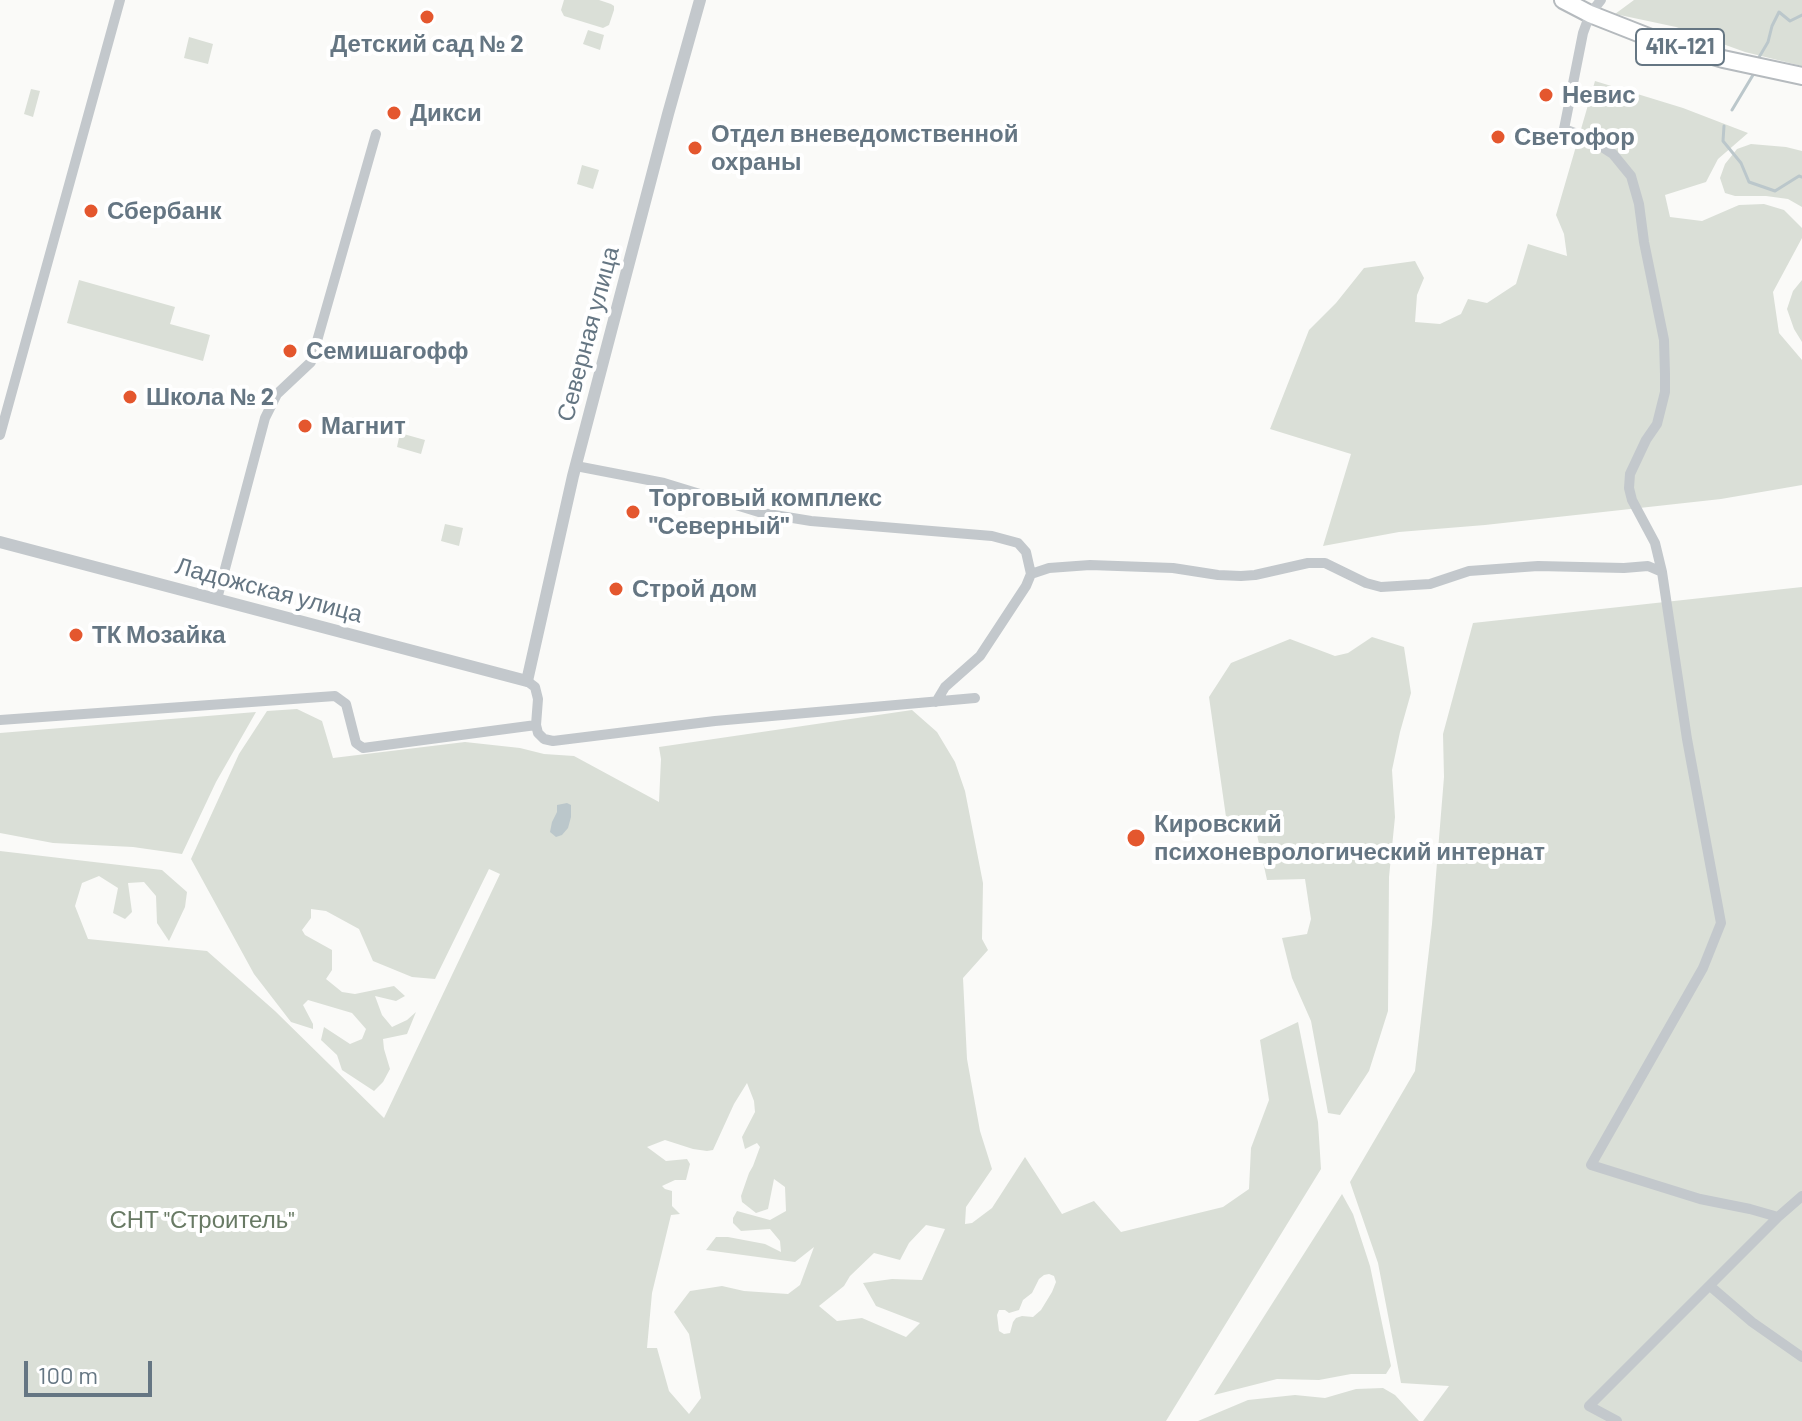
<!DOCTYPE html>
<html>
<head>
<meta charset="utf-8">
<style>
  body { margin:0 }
  #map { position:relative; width:1802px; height:1421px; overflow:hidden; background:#fafaf8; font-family:Barlow,sans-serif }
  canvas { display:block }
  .scale { position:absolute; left:24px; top:1361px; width:128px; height:36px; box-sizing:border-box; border:4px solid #657683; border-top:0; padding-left:10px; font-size:24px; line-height:28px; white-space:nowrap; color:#657683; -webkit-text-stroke:6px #fff; paint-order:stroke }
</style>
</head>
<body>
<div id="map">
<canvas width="1802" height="1421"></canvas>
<div class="scale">100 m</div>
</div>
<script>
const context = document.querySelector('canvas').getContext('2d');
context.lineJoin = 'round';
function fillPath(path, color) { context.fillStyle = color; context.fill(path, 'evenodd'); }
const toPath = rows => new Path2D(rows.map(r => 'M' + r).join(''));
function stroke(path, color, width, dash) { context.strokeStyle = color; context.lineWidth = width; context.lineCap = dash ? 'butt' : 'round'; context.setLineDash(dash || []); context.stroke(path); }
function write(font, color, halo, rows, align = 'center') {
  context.font = font + ' Barlow,sans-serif'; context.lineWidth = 8; context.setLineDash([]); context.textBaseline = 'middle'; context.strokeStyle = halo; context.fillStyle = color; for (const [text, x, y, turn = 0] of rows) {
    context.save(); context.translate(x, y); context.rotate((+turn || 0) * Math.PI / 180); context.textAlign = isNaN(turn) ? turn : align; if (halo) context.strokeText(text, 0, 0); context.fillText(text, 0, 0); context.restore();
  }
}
const green = toPath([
  [564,0,599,0,611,4,614,6,614,10,609,25,603,28,564,16,561,10],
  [1634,0,1802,0,1802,66,1745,52,1676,27,1615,14],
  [588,30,604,35,600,50,583,44],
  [189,37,213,44,208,64,184,58],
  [1595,81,1683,108,1748,133,1718,159,1706,182,1665,195,1670,217,1702,221,1739,205,1764,204,1784,210,1802,228,1802,238,1773,292,1779,333,1802,360,1802,485,1721,499,1485,525,1399,532,1323,546,1351,454,1270,429,1309,330,1336,303,1364,268,1415,261,1424,278,1417,295,1415,322,1440,324,1461,314,1468,299,1487,303,1516,284,1528,244,1567,256,1564,234,1556,215],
  [31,89,40,91,33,117,24,114],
  [1751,144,1786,147,1802,151,1802,207,1788,199,1766,196,1735,196,1725,193,1720,178,1725,164,1737,149],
  [582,165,599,170,593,189,577,184],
  [79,280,175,307,170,324,210,335,203,361,67,323],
  [1802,280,1802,342,1794,329,1787,309,1793,291],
  [400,433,425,440,421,454,397,447],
  [445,524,463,528,459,546,441,541],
  [1802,587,1802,1421,1423,1421,1449,1386,1401,1383,1378,1263,1350,1182,1415,1071,1432,924,1444,777,1443,734,1473,623],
  [1372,637,1404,647,1411,693,1400,732,1392,770,1395,817,1389,877,1388,1011,1369,1071,1340,1115,1328,1113,1311,1021,1292,978,1282,938,1307,934,1311,919,1305,879,1267,880,1256,830,1227,824,1209,697,1231,663,1290,639,1335,656,1348,653],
  [297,709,322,721,333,758,465,742,520,748,544,754,574,756,659,802,661,759,659,747,912,710,937,732,955,762,965,791,983,883,982,939,988,950,963,978,967,1059,980,1131,992,1169,966,1207,965,1224,972,1223,992,1208,1025,1157,1062,1214,1094,1201,1121,1232,1223,1207,1249,1189,1251,1148,1269,1100,1260,1040,1298,1022,1318,1122,1321,1169,1166,1421,0,1421,0,851,162,870,187,892,185,907,169,941,157,923,156,896,144,882,128,883,132,912,125,919,113,913,118,888,99,876,82,883,75,906,88,939,207,951,275,1011,384,1118,500,874,489,869,435,979,412,977,373,961,359,929,326,911,311,909,311,918,302,930,305,935,332,950,332,970,326,979,342,992,355,994,394,986,405,996,396,1001,375,996,382,1015,392,1027,407,1020,416,1012,407,1034,383,1039,384,1049,390,1069,383,1082,374,1091,342,1070,337,1055,321,1040,324,1027,350,1044,362,1039,366,1029,352,1013,308,1000,303,1005,313,1024,313,1029,291,1022,254,974,191,859,239,754,267,711],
  [747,1083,754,1101,755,1112,742,1137,745,1149,757,1143,760,1147,753,1166,749,1173,741,1196,742,1202,756,1213,768,1209,774,1179,785,1187,786,1211,770,1220,737,1211,733,1218,733,1223,741,1231,770,1229,780,1241,781,1252,765,1244,728,1237,716,1237,706,1250,795,1262,814,1247,800,1285,788,1294,744,1291,722,1286,690,1291,674,1312,689,1334,701,1398,689,1414,669,1391,657,1348,647,1348,652,1293,671,1215,680,1214,672,1206,672,1191,665,1189,662,1186,675,1180,686,1180,690,1164,687,1159,666,1161,647,1147,665,1140,693,1149,707,1151,713,1150,734,1104],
  [926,1225,945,1229,922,1280,892,1279,863,1283,876,1306,920,1323,906,1337,862,1318,837,1321,819,1306,844,1286,850,1276,874,1253,900,1260,909,1243],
  [1049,1274,1054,1276,1056,1282,1052,1292,1041,1310,1033,1317,1022,1316,1016,1318,1013,1322,1010,1333,1004,1334,999,1331,997,1315,999,1310,1005,1310,1009,1313,1019,1310,1023,1300,1032,1293,1039,1279,1044,1275],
  [256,712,216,782,182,854,133,847,53,843,0,833,0,733],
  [1342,1194,1353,1214,1370,1266,1391,1366,1386,1374,1351,1374,1319,1380,1277,1379,1214,1395],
  [1383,1388,1395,1395,1419,1421,1198,1421,1248,1400,1295,1395,1325,1398,1356,1389]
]);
const water = toPath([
  [567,803,571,805,571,817,568,828,562,835,556,837,550,832,552,822,557,812,557,805]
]);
const stream = toPath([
  [1758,59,1768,42,1772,26,1779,12,1790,21,1802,15],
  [1732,110,1753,75],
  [1724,126,1723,141,1741,163,1749,182,1775,191,1799,176,1802,177]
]);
const minor = toPath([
  [1601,0,1590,14,1583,33,1564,129,1588,138,1613,154,1631,176,1639,204,1644,242,1664,340,1665,374,1665,392,1657,424,1646,440,1630,474,1629,488,1632,500,1655,543,1662,572,1687,739,1721,923,1703,968,1591,1165,1700,1199,1750,1209,1778,1217],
  [0,435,120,0],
  [576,466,664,483,762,513,811,521,992,536,1018,543,1026,552,1031,574,1026,586,980,656,945,687,936,702],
  [1031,574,1049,568,1090,565,1173,568,1218,575,1241,576,1255,575,1308,563,1325,563,1366,583,1381,587,1430,584,1469,571,1538,566,1624,568,1648,566,1662,572],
  [217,599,265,418,277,394,311,362,376,134],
  [527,681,535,687,538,699,536,725,538,733,544,739,553,741,715,721,975,698],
  [0,720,335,696,346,704,356,743,363,748,536,725],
  [1710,1286,1752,1322,1802,1357],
  [1617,1421,1589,1406,1778,1217,1802,1196]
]);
const tertiary = toPath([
  [0,542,527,681,573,476,668,114,700,0]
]);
const primary = toPath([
  [1563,0,1590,14,1651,38,1723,59,1802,76]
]);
const markers = [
  [427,17,8,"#e4572e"],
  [1546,95,8,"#e4572e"],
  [394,113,8,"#e4572e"],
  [1498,137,8,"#e4572e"],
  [695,148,8,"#e4572e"],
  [91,211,8,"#e4572e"],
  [290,351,8,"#e4572e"],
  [130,397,8,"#e4572e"],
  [305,426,8,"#e4572e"],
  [633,512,8,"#e4572e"],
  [616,589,8,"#e4572e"],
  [76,635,8,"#e4572e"],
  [1136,838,10,"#e4572e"]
];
const shields = [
  [1680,47,88]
];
const shieldNames = [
  ["41К-121",1680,47]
];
const poiNames = [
  ["Детский сад № 2",427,44,"center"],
  ["Невис",1562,95],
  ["Дикси",410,113],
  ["Отдел вневедомственной",711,134],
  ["охраны",711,162],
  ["Светофор",1514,137],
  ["Сбербанк",107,211],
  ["Семишагофф",306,351],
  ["Школа № 2",146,397],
  ["Магнит",321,426],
  ["Торговый комплекс",649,498],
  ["\"Северный\"",649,526],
  ["Строй дом",632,589],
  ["ТК Мозайка",92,635],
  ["Кировский",1154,824],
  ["психоневрологический интернат",1154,852]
];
const streetNames = [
  ["Северная улица",588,334,-75],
  ["Ладожская улица",269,590,15]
];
const parkNames = [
  ["СНТ \"Строитель\"",202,1220]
];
fillPath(green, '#dadfd7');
fillPath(water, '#bbc7cb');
stroke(stream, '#bbc7cb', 3);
stroke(primary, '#b5babe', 20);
stroke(minor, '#c3c8cc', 10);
stroke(tertiary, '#c3c8cc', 12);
stroke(primary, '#fff', 16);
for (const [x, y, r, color] of markers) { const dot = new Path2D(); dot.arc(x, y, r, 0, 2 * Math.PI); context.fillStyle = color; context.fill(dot); stroke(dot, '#fff', 3); }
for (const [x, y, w] of shields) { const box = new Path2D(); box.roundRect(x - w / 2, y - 18, w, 36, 6); context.fillStyle = '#fff'; context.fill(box); stroke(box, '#657683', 2); }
write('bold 22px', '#657683', null, shieldNames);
write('bold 24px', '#657683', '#fff', poiNames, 'left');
write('24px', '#657683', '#fff', streetNames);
write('24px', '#687a64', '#fff', parkNames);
</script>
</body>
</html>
